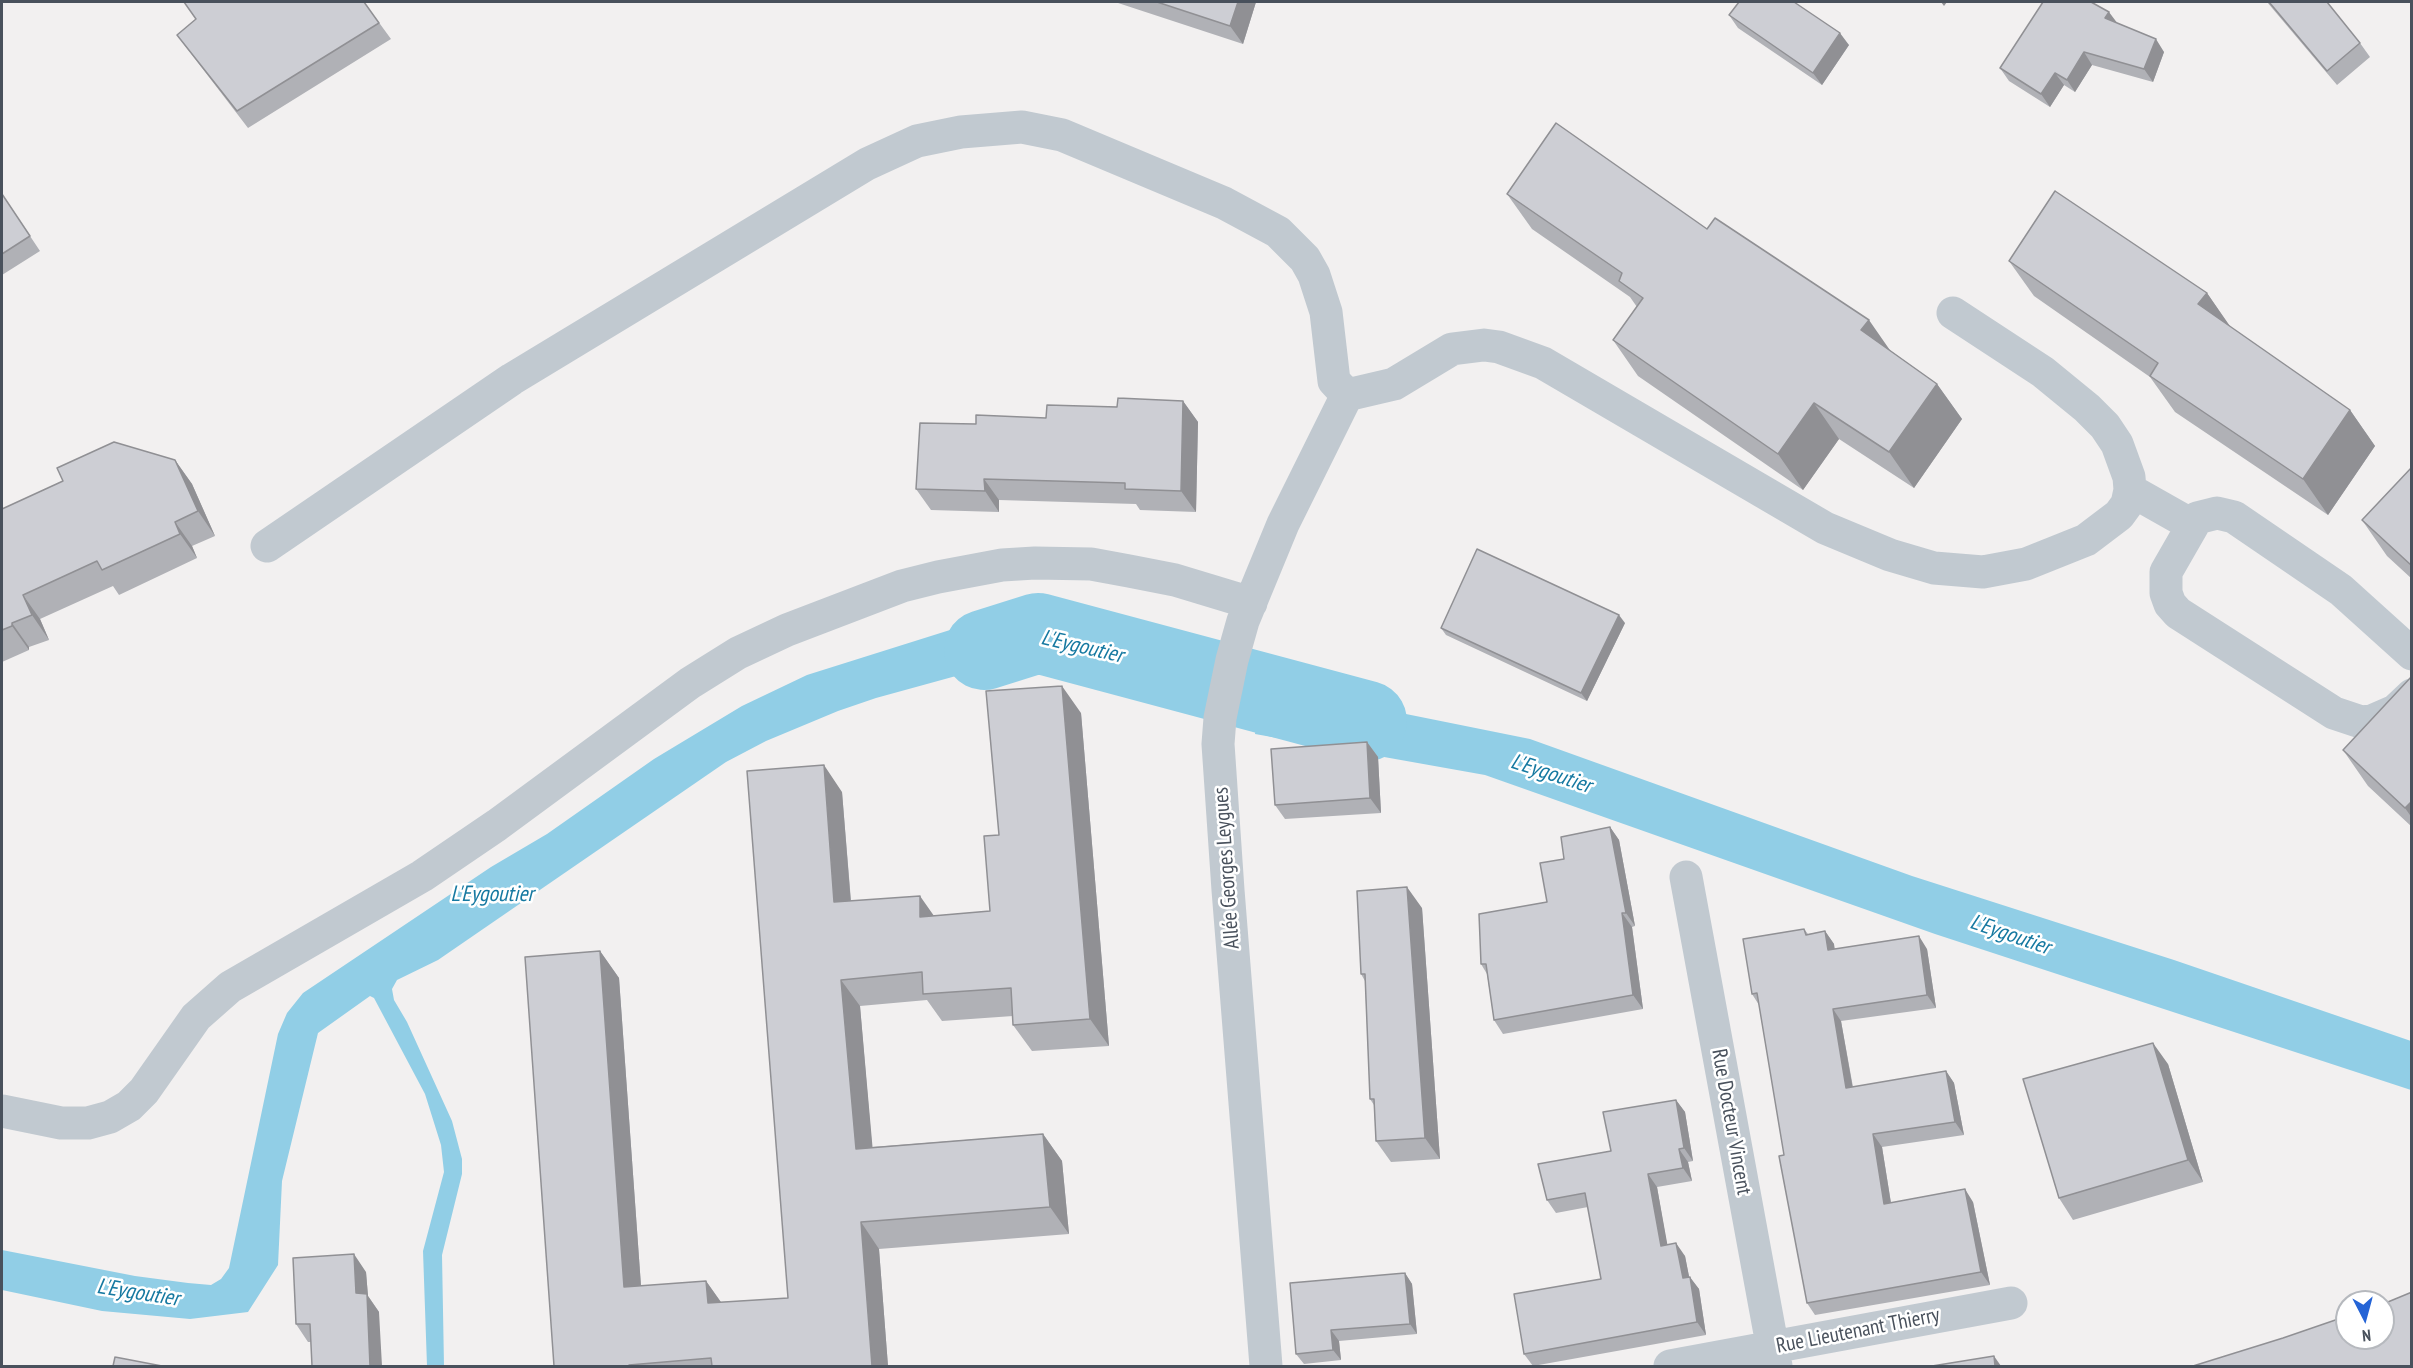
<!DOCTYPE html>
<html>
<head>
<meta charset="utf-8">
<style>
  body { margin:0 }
  #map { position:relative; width:2413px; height:1368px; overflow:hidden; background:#f2f0f0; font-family:"PT Sans Narrow",sans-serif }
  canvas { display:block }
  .frame { position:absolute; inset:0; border:3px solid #49515c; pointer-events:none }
  .north { position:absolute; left:2335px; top:1290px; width:60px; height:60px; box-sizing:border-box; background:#fff; border:2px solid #b6b9be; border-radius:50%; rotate:174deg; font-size:16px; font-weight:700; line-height:24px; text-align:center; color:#49515c }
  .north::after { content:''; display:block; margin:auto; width:21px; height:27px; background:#2564d6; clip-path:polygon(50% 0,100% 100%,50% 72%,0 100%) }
</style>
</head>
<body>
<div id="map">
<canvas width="2413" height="1368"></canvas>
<div class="frame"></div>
<div class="north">N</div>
</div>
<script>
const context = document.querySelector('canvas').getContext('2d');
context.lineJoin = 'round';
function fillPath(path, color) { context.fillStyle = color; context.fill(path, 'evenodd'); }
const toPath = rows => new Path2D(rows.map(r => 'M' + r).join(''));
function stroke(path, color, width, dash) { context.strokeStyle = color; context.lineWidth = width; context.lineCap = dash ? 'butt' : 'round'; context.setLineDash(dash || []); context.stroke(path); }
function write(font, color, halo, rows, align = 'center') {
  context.font = font + ' "PT Sans Narrow",sans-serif'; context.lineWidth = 5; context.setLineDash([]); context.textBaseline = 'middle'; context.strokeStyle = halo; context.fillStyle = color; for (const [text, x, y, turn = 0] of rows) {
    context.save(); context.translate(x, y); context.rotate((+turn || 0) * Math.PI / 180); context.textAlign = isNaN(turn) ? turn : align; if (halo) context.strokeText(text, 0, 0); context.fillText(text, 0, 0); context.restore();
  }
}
const water = toPath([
  [1004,613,1159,649,1160,687,1130,659,1113,651,1095,647,1040,647,956,676,876,698,838,711,766,741,726,762,438,960,397,980,392,989,394,1000,407,1022,452,1121,462,1159,462,1174,442,1255,444,1366,427,1366,423,1251,444,1172,441,1145,425,1094,374,998,370,996,318,1033,282,1181,278,1265,248,1312,190,1319,102,1311,2,1290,2,1250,135,1276,188,1283,211,1285,221,1279,229,1268,278,1034,287,1013,303,993,491,867,547,834,654,759,742,706,807,675],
  [1262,685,1530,739,1912,876,2174,960,2411,1041,2411,1090,1935,934,1485,775,1255,734]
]);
const river = toPath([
  [984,650,1038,633,1367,721]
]);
const minor = toPath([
  [1347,395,1394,384,1452,349,1484,345,1499,347,1543,363,1825,528,1890,555,1934,568,1983,572,2026,564,2086,540,2119,515,2127,504,2130,490,2129,477,2117,444,2105,426,2087,408,2043,372,1953,313],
  [2130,490,2192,525],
  [267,546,512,379,867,164,917,141,961,132,1022,127,1062,135,1224,203,1278,232,1305,259,1314,275,1326,312,1334,381,1347,395],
  [2412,654,2341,590,2234,517,2217,513,2197,518,2166,572,2166,593,2170,604,2178,613,2334,713,2361,722,2372,721,2395,711,2412,695],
  [1686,877,1776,1366],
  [2,1111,61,1123,88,1123,110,1117,129,1106,144,1091,196,1017,230,987,422,876,497,825,690,683,738,653,787,630,902,586,938,577,1002,565,1035,563,1091,564,1129,571,1175,580,1251,603],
  [1266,1366,1228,890,1218,744,1220,718,1232,660,1243,621,1283,524,1347,395],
  [1670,1366,2011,1303]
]);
const wall = toPath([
  [364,2,391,39,248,128,189,51,177,35],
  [1115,2,1256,2,1243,44],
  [2267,2,2327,2,2360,43,2370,57,2337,85],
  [1729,15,1849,45,1822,85,1738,28],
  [2118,23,2164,52,2153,82,2092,65,2075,92,2064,85,2050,107,2009,81,2000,68],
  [2,194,40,251,2,275],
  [1507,194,1707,229,1891,351,1937,384,1962,419,1914,488,1839,439,1803,490,1638,376,1613,340,1637,307,1630,297,1532,229],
  [2009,261,2207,293,2230,327,2350,410,2375,446,2328,515,2175,412,2150,377,2034,296],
  [1183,401,1198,422,1196,512,1140,510,1136,504,999,500,999,512,931,510,916,489,976,424,1046,418,1117,407],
  [175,460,192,484,215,536,192,546,197,558,119,595,113,586,40,619,49,640,29,647,29,650,2,662,2,509],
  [2412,467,2412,579,2387,556,2362,520],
  [1625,623,1587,701,1446,635,1441,628],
  [2412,676,2412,827,2368,786,2343,750],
  [1081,713,1109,1046,1032,1051,1013,1025,1013,1016,942,1021,927,1000,860,1006,872,1147,1043,1134,1062,1161,1069,1234,879,1249,888,1366,554,1366,600,951,619,978,641,1286,706,1281,721,1302,788,1298,842,792,851,901,933,916,990,911,999,835],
  [1367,742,1378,757,1381,813,1285,819,1275,805],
  [1610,827,1619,840,1635,926,1632,927,1643,1009,1503,1034,1494,1020,1487,974,1481,964,1547,902,1564,859],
  [1422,908,1440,1159,1391,1162,1376,1141,1374,1105,1370,1099,1365,981,1361,974],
  [1804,929,1808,934,1825,931,1834,944,1834,949,1927,949,1936,1008,1841,1021,1853,1087,1946,1071,1954,1083,1964,1135,1882,1147,1891,1203,1973,1202,1990,1285,1815,1315,1807,1303,1784,1155,1759,1005,1752,994],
  [2168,1064,2203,1182,2073,1220,2059,1198],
  [1676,1100,1685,1112,1693,1161,1688,1162,1692,1181,1657,1187,1667,1245,1685,1256,1689,1277,1699,1289,1706,1335,1533,1366,1524,1354,1601,1279,1588,1207,1556,1213,1547,1200],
  [366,1272,368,1296,379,1312,311,1342,308,1342,296,1324],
  [1405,1273,1412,1284,1417,1334,1339,1341,1341,1360,1304,1364,1296,1354]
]);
const shadedWall = toPath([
  [1238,2,1256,2,1243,44,1230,26],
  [1941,2,1947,2,1944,6],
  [2109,12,2118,24,2105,18],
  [1840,33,1849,45,1822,85,1813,73],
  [2156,39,2164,52,2153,82,2144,69],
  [2084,52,2092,65,2075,92,2067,80],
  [2055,73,2064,85,2050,107,2041,94],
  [2207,293,2232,329,2198,304],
  [1869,320,1894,356,1861,330],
  [1937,384,1962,419,1914,488,1889,452],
  [1183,401,1198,422,1196,512,1181,491],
  [1814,403,1839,439,1803,490,1778,454],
  [2350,410,2375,446,2328,515,2303,479],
  [175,460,192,484,215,536,198,511],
  [984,479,999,500,999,512,985,491],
  [175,522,192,546,197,558,180,534],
  [23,595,40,619,49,640,32,615],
  [1619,615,1625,623,1587,701,1581,693],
  [12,623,29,647,29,650,12,626],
  [1062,686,1081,713,1109,1046,1090,1019],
  [1367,742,1378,757,1381,813,1370,798],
  [824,765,842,792,853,929,834,902],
  [2412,801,2412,818,2405,808],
  [1610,827,1619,840,1635,926,1626,913],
  [1407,887,1422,908,1440,1159,1425,1138],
  [920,896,939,923,920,917],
  [1622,913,1632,927,1643,1009,1633,995],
  [1825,931,1834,944,1837,963,1828,950],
  [1919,936,1927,949,1936,1008,1927,995],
  [600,951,619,978,643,1314,624,1287],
  [841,980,860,1006,875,1175,856,1149],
  [1833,1009,1841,1021,1855,1101,1846,1088],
  [2153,1043,2168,1064,2203,1182,2188,1160],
  [1946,1071,1954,1083,1964,1135,1955,1122],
  [1676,1100,1685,1112,1693,1161,1684,1148],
  [1043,1134,1062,1161,1069,1234,1050,1207],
  [1873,1134,1882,1147,1893,1216,1884,1204],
  [1679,1149,1688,1162,1692,1181,1683,1168],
  [1648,1174,1657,1187,1670,1259,1661,1246],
  [1965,1189,1973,1202,1990,1285,1981,1272],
  [861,1222,879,1249,888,1366,872,1366],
  [1676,1243,1685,1256,1692,1291,1683,1278],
  [354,1254,366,1272,368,1296,379,1312,382,1366,370,1366,356,1293],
  [1405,1273,1412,1284,1417,1334,1410,1324],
  [1690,1277,1699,1289,1706,1335,1697,1322],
  [706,1281,725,1308,708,1303],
  [1331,1330,1339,1341,1341,1360,1333,1350],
  [1994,1356,2001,1366,1995,1366]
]);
const building = toPath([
  [184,2,364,2,379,23,237,111,177,35,196,19,184,2],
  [1157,2,1238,2,1230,26,1157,2],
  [1739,2,1794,2,1840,33,1813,73,1729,15,1739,2],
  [2043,2,2091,2,2109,12,2105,18,2156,39,2144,69,2084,52,2067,80,2055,73,2041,94,2000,68,2043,2],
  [2269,2,2327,2,2360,43,2327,71,2269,2],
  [1556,123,1707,229,1715,218,1869,320,1861,330,1937,384,1889,452,1814,403,1778,454,1613,340,1643,298,1619,281,1622,273,1507,194,1556,123],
  [2055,191,2207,293,2198,304,2350,410,2303,479,2150,376,2158,363,2009,261,2055,191],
  [2,194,30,236,2,254,2,194],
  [1118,398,1183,401,1181,491,1125,489,1125,483,984,479,985,491,916,489,920,423,976,424,976,415,1046,418,1047,405,1117,407,1118,398],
  [114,442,175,460,198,511,175,522,180,534,102,570,97,561,23,595,32,615,12,623,12,626,2,630,2,509,63,481,57,468,114,442],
  [2412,467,2412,566,2362,520,2412,467],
  [1477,549,1619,615,1581,693,1441,628,1477,549],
  [2412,676,2412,801,2405,808,2343,750,2412,676],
  [1062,686,1090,1019,1013,1025,1011,988,923,994,922,972,841,980,856,1149,1043,1134,1050,1207,861,1222,872,1366,712,1366,711,1358,629,1365,629,1366,554,1366,525,957,600,951,624,1287,706,1281,708,1303,788,1298,747,771,824,765,834,902,920,896,920,917,990,911,984,836,999,835,986,691,1062,686],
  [1367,742,1370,798,1275,805,1271,749,1367,742],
  [1610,827,1626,913,1622,913,1633,995,1494,1020,1486,964,1481,964,1479,914,1547,902,1540,863,1564,859,1561,837,1610,827],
  [1407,887,1425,1138,1376,1141,1374,1099,1370,1099,1365,974,1361,974,1357,891,1407,887],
  [1804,929,1806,935,1825,931,1828,950,1919,936,1927,995,1833,1009,1846,1088,1946,1071,1955,1122,1873,1134,1884,1204,1965,1189,1981,1272,1807,1303,1779,1156,1784,1155,1757,993,1752,994,1743,939,1804,929],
  [2153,1043,2188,1160,2059,1198,2023,1079,2153,1043],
  [1676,1100,1684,1148,1679,1149,1683,1168,1648,1174,1661,1246,1676,1243,1683,1278,1690,1277,1697,1322,1524,1354,1514,1294,1601,1279,1585,1193,1547,1200,1538,1164,1611,1151,1603,1112,1676,1100],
  [354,1254,356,1293,367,1294,370,1366,312,1366,310,1324,296,1324,293,1258,354,1254],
  [1405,1273,1410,1324,1331,1330,1333,1350,1296,1354,1290,1283,1405,1273],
  [2412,1292,2412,1366,2193,1366,2283,1338,2347,1316,2347,1338,2383,1338,2383,1304,2412,1292],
  [1994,1356,1995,1366,1932,1366,1994,1356],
  [115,1357,162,1366,113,1366,115,1357]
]);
const streetNames = [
  ["Allée Georges Leygues",1227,868,-94],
  ["Rue Docteur Vincent",1731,1122,80],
  ["Rue Lieutenant Thierry",1858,1331,-11]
];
const waterNames = [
  ["L'Eygoutier",1082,647,13],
  ["L'Eygoutier",1551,774,18],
  ["L'Eygoutier",492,895],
  ["L'Eygoutier",2010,935,19],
  ["L'Eygoutier",138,1293,9]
];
fillPath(water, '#91cee6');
stroke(river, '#91cee6', 80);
stroke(minor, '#c1c9d0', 33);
fillPath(wall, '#b0b1b6');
fillPath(shadedWall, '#909094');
fillPath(building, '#cdced4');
stroke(building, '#909094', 1.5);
write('21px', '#49515c', '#fff', streetNames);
write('italic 22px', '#1679a1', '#fff', waterNames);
</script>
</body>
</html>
